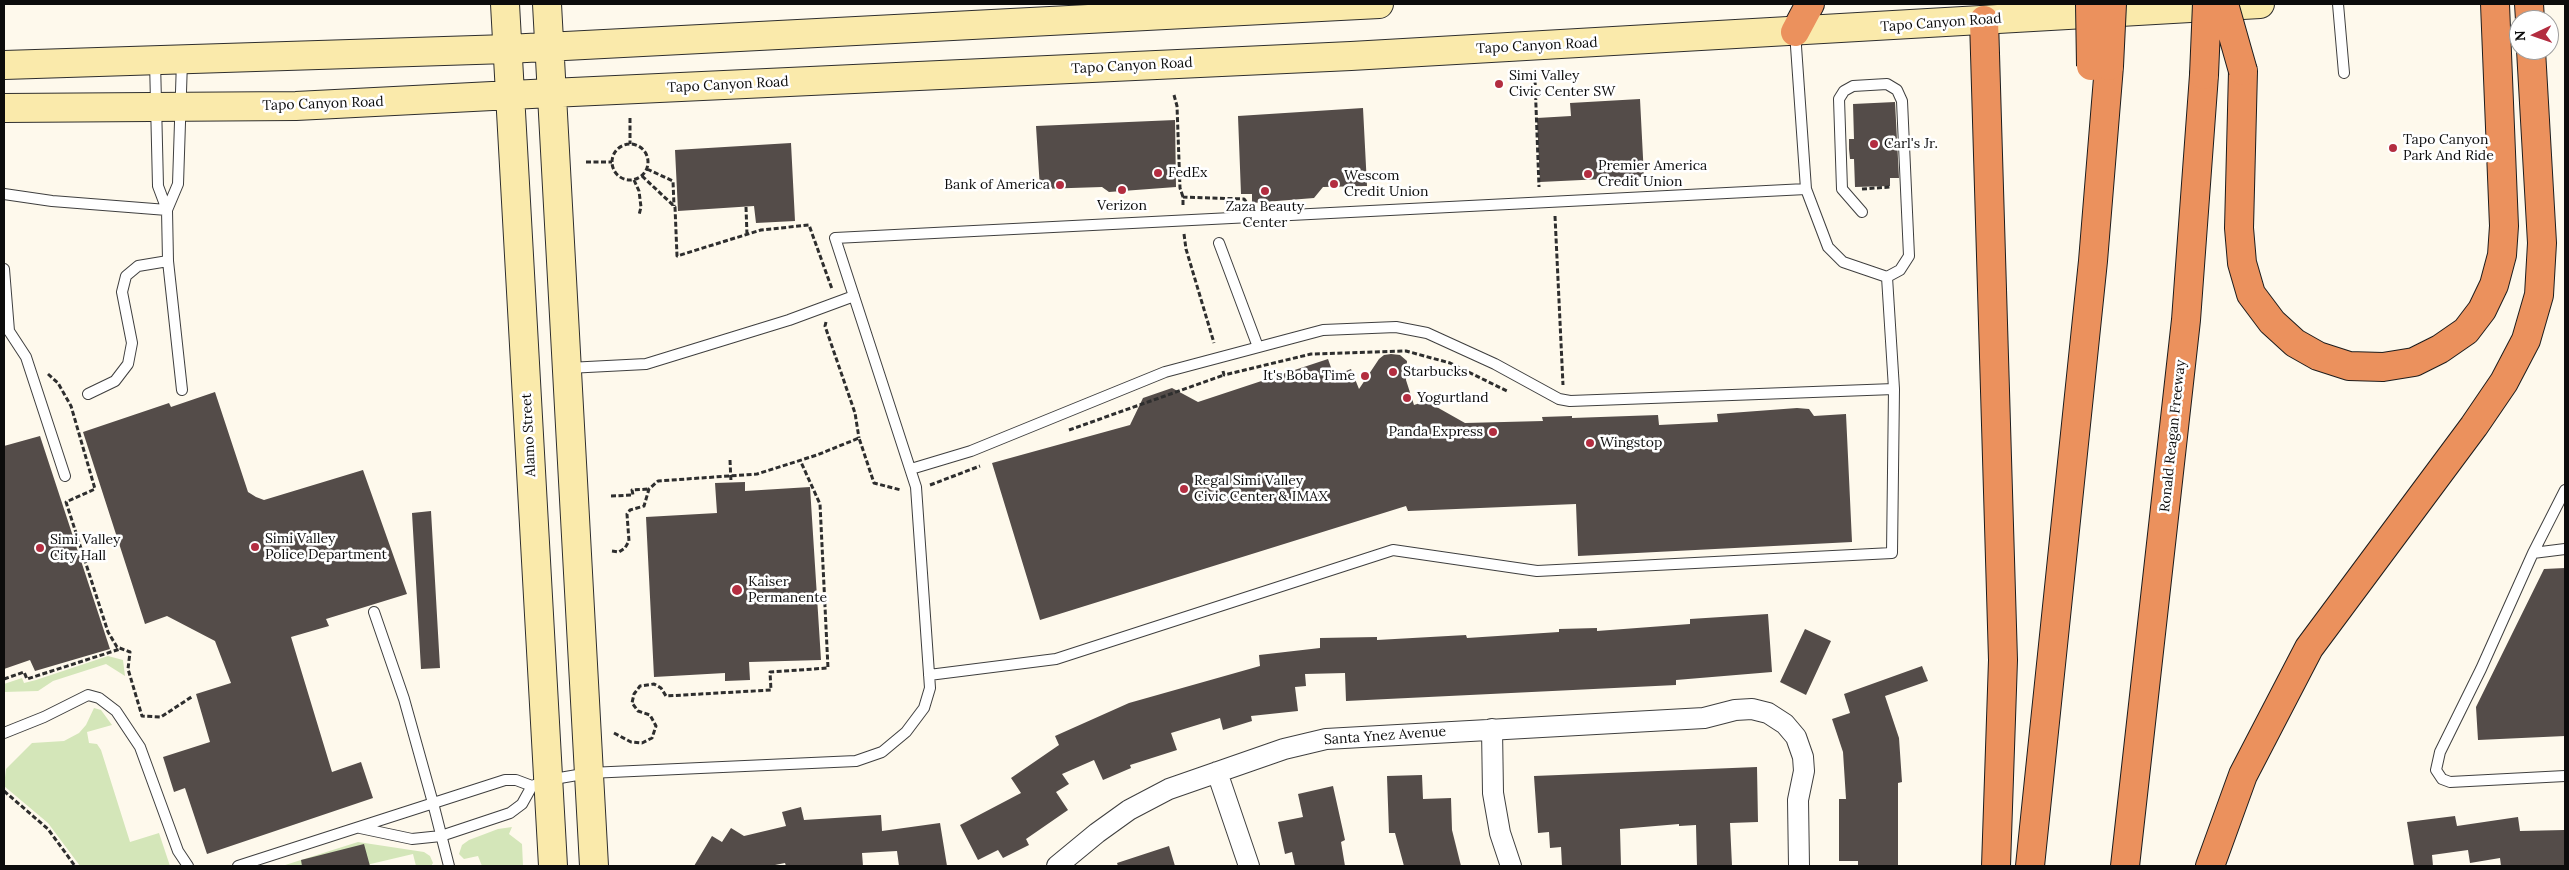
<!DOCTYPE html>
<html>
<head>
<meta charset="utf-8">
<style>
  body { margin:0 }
  #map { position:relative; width:2569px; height:870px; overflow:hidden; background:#fef9ec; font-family:Lora,serif }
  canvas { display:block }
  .frame { position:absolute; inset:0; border:5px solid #0c0c0c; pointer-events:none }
  .north { position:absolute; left:2509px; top:10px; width:50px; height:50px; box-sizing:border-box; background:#fff; border:1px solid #9e9e9e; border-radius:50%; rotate:267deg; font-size:14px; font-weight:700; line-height:20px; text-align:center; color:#0c0c0c }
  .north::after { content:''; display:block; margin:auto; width:18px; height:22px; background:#b32d40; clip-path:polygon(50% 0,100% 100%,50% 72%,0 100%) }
</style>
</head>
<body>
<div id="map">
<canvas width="2569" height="870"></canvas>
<div class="frame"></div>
<div class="north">N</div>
</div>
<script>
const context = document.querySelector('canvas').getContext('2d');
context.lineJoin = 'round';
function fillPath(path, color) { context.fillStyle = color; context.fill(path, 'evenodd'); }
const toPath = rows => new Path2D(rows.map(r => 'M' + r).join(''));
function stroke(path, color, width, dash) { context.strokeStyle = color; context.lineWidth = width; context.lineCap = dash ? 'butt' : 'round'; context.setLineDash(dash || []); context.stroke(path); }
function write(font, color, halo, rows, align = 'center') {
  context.font = font + ' Lora,serif'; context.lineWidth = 5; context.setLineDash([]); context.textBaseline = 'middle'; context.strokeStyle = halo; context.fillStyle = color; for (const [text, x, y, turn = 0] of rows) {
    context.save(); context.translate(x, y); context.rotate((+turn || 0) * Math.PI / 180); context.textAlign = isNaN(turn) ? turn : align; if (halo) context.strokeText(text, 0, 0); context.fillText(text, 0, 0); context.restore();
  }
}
const green = toPath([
  [108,656,123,660,125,676,106,664,53,681,38,691,4,692,4,684,22,678,24,683,36,680],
  [94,708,101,710,112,725,87,732,89,743,97,744,101,750,130,842,159,833,170,866,80,866,48,823,4,786,6,769,32,743,64,741,79,733,86,725],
  [512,827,509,834,522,844,523,866,482,866,478,856,464,859,459,854,462,845,469,840,498,829],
  [358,842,424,852,430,856,433,863,431,866,416,866,413,854,362,866,282,866]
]);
const building = toPath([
  [1640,99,1644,177,1540,182,1537,118,1571,116,1570,103],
  [1895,102,1899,178,1890,178,1890,186,1855,187,1854,159,1850,159,1849,149,1849,139,1854,139,1853,104],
  [1363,108,1367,186,1323,187,1314,198,1252,203,1252,194,1241,194,1238,116],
  [1175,120,1176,187,1109,192,1102,187,1040,189,1036,126],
  [791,143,795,221,756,223,754,206,678,211,675,150],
  [1391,354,1400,355,1407,361,1406,380,1414,405,1426,401,1465,423,1543,421,1542,417,1572,416,1572,418,1658,415,1659,425,1718,422,1717,414,1797,408,1809,409,1814,416,1846,414,1852,542,1578,556,1576,504,1408,511,1406,506,1040,620,992,463,1130,425,1143,398,1172,388,1198,402,1328,359,1334,376,1351,369,1359,389,1379,359,1384,355],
  [215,392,248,492,256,497,264,500,363,470,407,594,326,619,329,626,291,637,332,772,361,762,373,798,207,854,185,788,174,792,163,757,210,742,196,694,231,683,215,641,167,616,145,624,83,432,169,403,171,407],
  [40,436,110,649,35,671,30,660,4,669,4,446],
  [745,482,745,491,810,487,821,660,749,662,750,680,725,681,725,673,654,677,646,517,717,513,715,483],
  [431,511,440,668,421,669,412,513],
  [2565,568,2565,736,2478,740,2476,707,2544,569],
  [1768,614,1772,672,1676,680,1676,685,1346,701,1345,673,1305,674,1306,686,1295,687,1298,711,1251,716,1252,721,1223,730,1220,718,1171,733,1177,750,1130,765,1131,768,1103,780,1094,760,1062,774,1069,784,1056,792,1068,810,1026,839,1029,845,1003,858,998,850,978,860,960,825,1021,793,1011,778,1059,745,1055,736,1129,703,1260,666,1259,655,1320,648,1320,638,1377,637,1377,640,1466,635,1467,638,1559,632,1559,629,1597,628,1597,631,1690,624,1690,619],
  [1805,629,1831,641,1806,695,1780,682],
  [1922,666,1928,681,1885,696,1899,738,1902,782,1898,783,1898,866,1858,866,1858,861,1839,861,1839,799,1846,799,1843,752,1832,719,1850,713,1844,694],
  [1757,767,1758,822,1730,823,1732,866,1697,866,1696,825,1679,826,1679,824,1620,829,1621,866,1562,866,1561,847,1550,848,1549,832,1538,833,1534,776],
  [1422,775,1423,799,1451,798,1452,830,1461,866,1404,866,1395,833,1389,833,1387,776],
  [1333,786,1345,840,1341,842,1345,866,1295,866,1292,852,1285,854,1278,822,1303,817,1298,794],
  [801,807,804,820,881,815,882,831,940,823,947,866,899,866,897,851,862,853,863,866,786,866,785,863,770,866,694,866,712,836,722,842,731,828,744,836,786,826,782,812],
  [2455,816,2457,826,2518,817,2520,831,2565,830,2565,866,2501,866,2500,858,2470,863,2468,850,2432,855,2433,866,2414,866,2407,822],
  [364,844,370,866,302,866,301,860],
  [1169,846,1175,866,1118,866,1117,863]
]);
const path = toPath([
  [1535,80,1539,187],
  [1174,95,1177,106,1180,188,1183,197],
  [630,118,630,144],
  '612 162a18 18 0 1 1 36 0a18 18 0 1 1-36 0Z',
  [586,162,612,162],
  [647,169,673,181,674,206],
  [642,176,675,207,677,256,761,230,809,225,832,289],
  [634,180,639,191,641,207,639,215],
  [1862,189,1890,187],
  [1183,205,1183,197,1244,199,1247,203],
  [746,207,747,235],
  [1555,216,1563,385],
  [1184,234,1186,249,1214,343],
  [826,322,825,326,855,413,859,438],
  [1223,371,1224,375,1311,354,1406,351,1450,363,1507,391],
  [48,374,58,383,71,406,95,489,66,502,108,632,117,647,130,652,128,669,142,716,161,717,193,696],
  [1069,430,1224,375],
  [730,460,731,482],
  [930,485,980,466],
  [611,496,633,495,632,490,649,489],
  [612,551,619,552,625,548,629,541,627,514,630,510,644,506,649,489,658,481,757,474,817,455,859,438,874,483,901,490],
  [4,679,24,672,27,679,120,649],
  [614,733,631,742,642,743,652,738,656,726,650,715,638,711,632,703,634,694,640,686,654,684,661,688,666,696,771,690,770,672,828,668,820,504,800,460],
  [4,791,48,829,75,866]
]);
const service = toPath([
  [2338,4,2344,73],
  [155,61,158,186,167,210,168,261,182,390],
  [4,194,52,201,167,210],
  [167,210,178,184,182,61],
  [1862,212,1842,189,1839,99,1844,91,1853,86,1887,84,1897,90,1902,101,1909,256,1900,270,1887,277],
  [1219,243,1258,347],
  [4,269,9,331],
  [4,328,9,331,26,357,65,476],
  [568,368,646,364,789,320,854,296],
  [88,394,115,381,128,364,132,343,122,292,126,276,138,266,168,261],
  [911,469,971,451,1165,372,1323,330,1396,327,1427,333,1495,364,1559,399,1570,401,1894,389],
  [2565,490,2533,553,2481,669,2440,752,2436,770,2442,779,2450,782,2565,776],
  [2533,553,2565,549],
  [374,612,404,699,433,803,449,866],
  [929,675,1056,659,1393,550,1537,571,1892,553,1894,389,1887,277,1843,262,1828,247,1806,189,1795,32],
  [4,733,44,717,88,695,99,698,116,711,140,747,178,851,188,866],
  [360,828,412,839,441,836,510,813,522,804,532,786,548,780,589,773,856,761,882,752,906,732,924,708,930,688,916,487,835,238,1806,189],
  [238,866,505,780,516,780,532,786]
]);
const minor = toPath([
  [1492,729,1493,793,1500,833,1511,866],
  [1217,772,1249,866],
  [1057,866,1097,833,1129,810,1169,789,1284,749,1326,739,1704,718,1735,710,1752,709,1768,713,1785,724,1796,737,1803,757,1804,771,1798,800,1799,866]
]);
const secondary = toPath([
  [505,4,553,866],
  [547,4,594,866],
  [4,65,507,49,1379,4],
  [4,108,296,106,551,93,1351,56,2260,4]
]);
const motorway = toPath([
  [2529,4,2530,20],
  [1984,20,2003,660,1996,866],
  [1795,32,1810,4],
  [2243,71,2239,228,2242,263,2251,294,2272,322,2295,343,2318,356,2349,366,2383,367,2414,362,2440,349,2466,331,2482,310,2494,285,2502,255,2504,226,2495,4],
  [2030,866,2093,261,2109,66],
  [2125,866,2186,320,2204,75],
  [2210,866,2243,775,2309,648,2474,426,2504,382,2526,340,2539,295,2542,243,2531,50]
]);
const motorwayBridge = toPath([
  [2090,4,2091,66],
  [2224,4,2243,71],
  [2109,66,2112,4],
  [2204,75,2207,4]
]);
const markers = [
  [1499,84,5,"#b32d40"],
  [1874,144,5,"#b32d40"],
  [2393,148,5,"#b32d40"],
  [1158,173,5,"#b32d40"],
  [1588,174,5,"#b32d40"],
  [1334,184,5,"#b32d40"],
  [1060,185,5,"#b32d40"],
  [1122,190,5,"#b32d40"],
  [1265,191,5,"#b32d40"],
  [1393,372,5,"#b32d40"],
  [1365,376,5,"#b32d40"],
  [1407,398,5,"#b32d40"],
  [1493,432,5,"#b32d40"],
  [1590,443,5,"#b32d40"],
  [1184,489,5,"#b32d40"],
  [255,547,5,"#b32d40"],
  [40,548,5,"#b32d40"],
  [737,590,6,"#b32d40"]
];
const streetNames = [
  ["Tapo Canyon Road",1941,23,-4],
  ["Tapo Canyon Road",1537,46,-3],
  ["Tapo Canyon Road",1132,66,-3],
  ["Tapo Canyon Road",728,85,-3],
  ["Tapo Canyon Road",323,104,-2],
  ["Alamo Street",529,435,-93],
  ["Ronald Reagan Freeway",2173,436,-84],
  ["Santa Ynez Avenue",1385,736,-4]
];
const poiNames = [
  ["Simi Valley",1509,76],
  ["Civic Center SW",1509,92],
  ["Tapo Canyon",2403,140],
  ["Park And Ride",2403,156],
  ["Carl's Jr.",1884,144],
  ["Premier America",1598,166],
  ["Credit Union",1598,182],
  ["FedEx",1168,173],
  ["Wescom",1344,176],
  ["Credit Union",1344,192],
  ["Bank of America",1050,185,"right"],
  ["Verizon",1122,206,"center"],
  ["Zaza Beauty",1265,207,"center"],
  ["Center",1265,223,"center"],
  ["Starbucks",1403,372],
  ["It's Boba Time",1355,376,"right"],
  ["Yogurtland",1417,398],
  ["Panda Express",1483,432,"right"],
  ["Wingstop",1600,443],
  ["Regal Simi Valley",1194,481],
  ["Civic Center & IMAX",1194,497],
  ["Simi Valley",265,539],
  ["Police Department",265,555],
  ["Simi Valley",50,540],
  ["City Hall",50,556],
  ["Kaiser",748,582],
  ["Permanente",748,598]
];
fillPath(green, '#d4e6b9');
fillPath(building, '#544c49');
stroke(service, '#3f3f3f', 12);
stroke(minor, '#3f3f3f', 22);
stroke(secondary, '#2e2e2e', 30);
stroke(motorway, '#1d1d1d', 30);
stroke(path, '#2e2e2e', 3, [5, 2.5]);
stroke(service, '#fff', 10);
stroke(minor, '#fff', 20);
stroke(secondary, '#faeaab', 28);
stroke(motorway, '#eb915d', 28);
stroke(motorwayBridge, '#1d1d1d', 30, []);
stroke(motorwayBridge, '#eb915d', 28);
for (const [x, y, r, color] of markers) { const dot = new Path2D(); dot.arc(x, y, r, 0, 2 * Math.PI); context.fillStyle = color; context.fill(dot); stroke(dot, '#fff', 2); }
write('14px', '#0c0c0c', '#fff', streetNames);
write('14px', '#0c0c0c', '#fff', poiNames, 'left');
</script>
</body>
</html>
